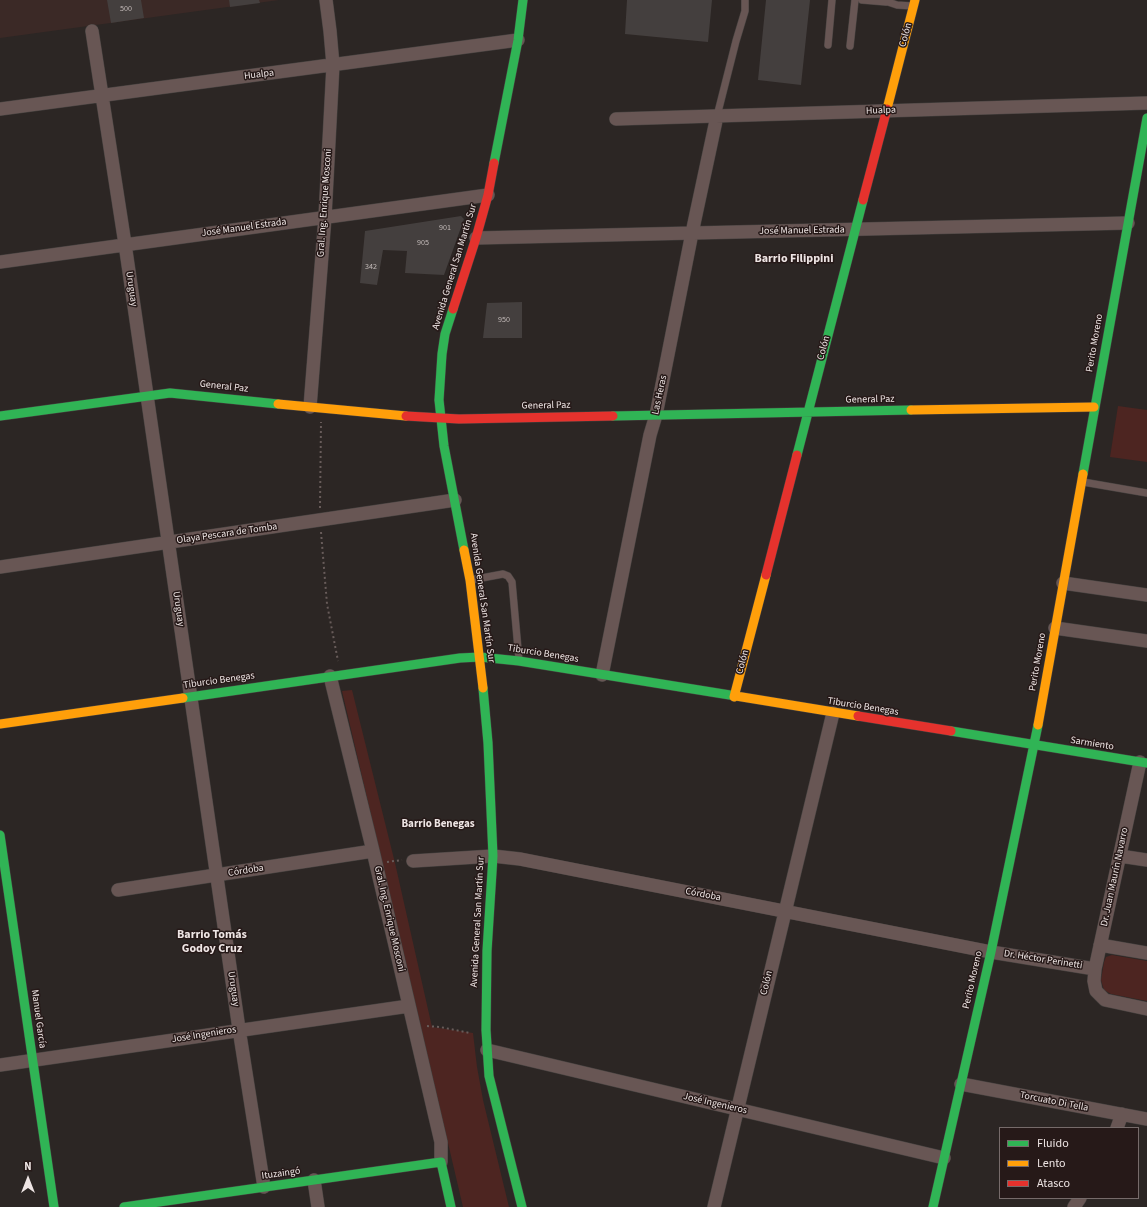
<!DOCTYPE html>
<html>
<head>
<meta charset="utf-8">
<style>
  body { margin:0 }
  #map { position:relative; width:1147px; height:1207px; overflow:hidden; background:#2c2624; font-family:"Source Sans 3",sans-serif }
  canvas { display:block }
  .legend { position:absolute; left:999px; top:1127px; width:140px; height:72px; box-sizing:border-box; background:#261918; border:1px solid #766b6a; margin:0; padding:5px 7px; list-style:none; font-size:12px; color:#eee5e4 }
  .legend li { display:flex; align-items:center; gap:8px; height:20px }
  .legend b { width:20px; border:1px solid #766b6a }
  .north { position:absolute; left:8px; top:1159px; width:40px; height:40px; -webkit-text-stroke:3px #261918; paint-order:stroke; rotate:0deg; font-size:11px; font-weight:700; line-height:16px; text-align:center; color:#eee5e4 }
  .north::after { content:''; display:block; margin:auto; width:14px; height:18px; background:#eee5e4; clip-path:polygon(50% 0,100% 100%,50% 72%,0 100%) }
</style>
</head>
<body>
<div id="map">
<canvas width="1147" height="1207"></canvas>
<ul class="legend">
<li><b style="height:5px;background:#30b455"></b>Fluido</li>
<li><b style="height:5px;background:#ff9f0a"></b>Lento</li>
<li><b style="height:5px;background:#e5322d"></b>Atasco</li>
</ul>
<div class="north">N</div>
</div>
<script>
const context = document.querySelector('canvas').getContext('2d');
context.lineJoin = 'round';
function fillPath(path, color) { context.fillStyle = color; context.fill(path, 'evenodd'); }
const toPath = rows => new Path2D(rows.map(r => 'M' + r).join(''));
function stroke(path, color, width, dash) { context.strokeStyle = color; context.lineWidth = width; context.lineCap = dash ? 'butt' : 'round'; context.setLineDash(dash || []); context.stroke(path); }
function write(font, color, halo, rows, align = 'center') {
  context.font = font + ' "Source Sans 3",sans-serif'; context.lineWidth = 3; context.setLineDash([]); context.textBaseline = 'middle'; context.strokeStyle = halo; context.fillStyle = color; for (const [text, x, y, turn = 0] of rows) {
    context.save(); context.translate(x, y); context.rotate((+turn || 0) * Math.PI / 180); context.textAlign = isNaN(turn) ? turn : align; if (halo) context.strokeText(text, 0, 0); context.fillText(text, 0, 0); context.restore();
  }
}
const built = toPath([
  [0,0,279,0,0,38]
]);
const green = toPath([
  [1118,406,1147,410,1147,462,1110,457],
  [352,690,395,863,432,1027,473,1033,477,1067,483,1100,509,1207,463,1207,342,691],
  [1112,955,1147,961,1147,1001,1111,994,1104,990,1101,980,1104,962,1106,957]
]);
const building = toPath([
  [107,0,141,0,144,18,111,23],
  [229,0,259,0,260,3,230,7],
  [627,0,712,0,708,42,625,34],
  [766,0,810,0,801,85,758,80],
  [461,216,464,219,444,275,405,273,407,251,383,250,377,285,360,283,365,231],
  [522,302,522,338,483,338,487,303]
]);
const path = toPath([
  [320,508,321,422],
  [321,532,327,604,338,661],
  [387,862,402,860],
  [427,1026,440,1027,470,1033]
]);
const lane = toPath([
  [862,0,886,2],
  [882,0,897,5,913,6],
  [828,45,832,0],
  [850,46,855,0],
  [717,116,736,41,745,11,745,0],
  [1083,482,1147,493],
  [471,580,503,574,508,576,512,582,519,660]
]);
const street = toPath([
  [92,31,125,244,239,1029,264,1187],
  [0,109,518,40],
  [616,119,1147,103],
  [476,238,1128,223],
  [0,262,488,195],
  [310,407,325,217,333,65,330,31,326,0],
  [0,567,455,500],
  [1063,583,1147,595],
  [1055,628,1147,641],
  [602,675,650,435,656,415,692,233,717,116],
  [330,676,373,851,441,1142,441,1162],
  [1140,762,1095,969,1094,981,1096,991,1105,1000,1147,1009],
  [1120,856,1147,860],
  [413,861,493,856,520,859,991,952,1095,969],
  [118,890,373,851],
  [1100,945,1147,953],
  [487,1050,944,1158],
  [0,1065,409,1006],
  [961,1084,1147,1119],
  [1117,1128,1122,1114],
  [314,1180,318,1207],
  [714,1207,833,713],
  [1074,1207,1080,1198]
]);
const fast = toPath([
  [494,163,518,40,523,0],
  [453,309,445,334,442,354,439,400,444,446,464,550],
  [0,416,170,393,278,404],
  [613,416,911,410],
  [797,455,863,200],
  [1083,474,1147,118],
  [483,688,488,743,493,856,487,951,486,1030,489,1076,522,1207],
  [183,698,460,658,480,657,519,661,736,696],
  [951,731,1147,763],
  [0,835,54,1207],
  [124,1207,441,1162,451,1207],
  [933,1207,991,952,1038,725]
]);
const slow = toPath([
  [887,109,915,0],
  [278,404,406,416],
  [911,410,1094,407],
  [464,550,470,580,483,688],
  [736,696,858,716],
  [734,697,766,575],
  [0,724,183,698],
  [1038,725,1083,474]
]);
const jam = toPath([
  [863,200,887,109],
  [453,309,476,238,488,195,494,163],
  [406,416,459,419,613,416],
  [766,575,797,455],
  [858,716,951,731]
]);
const numberNames = [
  ["500",126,9],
  ["901",445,228],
  ["905",423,243],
  ["342",371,267],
  ["950",504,320]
];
const streetNames = [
  ["Colón",906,35,-75],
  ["Hualpa",259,75,-7],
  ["Hualpa",881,111,-2],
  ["Gral. Ing. Enrique Mosconi",325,203,-86],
  ["José Manuel Estrada",244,228,-8],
  ["José Manuel Estrada",802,231,-1],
  ["Avenida General San Martín Sur",455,267,-73],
  ["Uruguay",131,289,82],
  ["Perito Moreno",1095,343,-80],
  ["Colón",824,348,-75],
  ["General Paz",224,387,6],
  ["Las Heras",660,395,-78],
  ["General Paz",870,400,-1],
  ["General Paz",546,406,-1],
  ["Olaya Pescara de Tomba",227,534,-8],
  ["Avenida General San Martín Sur",482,598,82],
  ["Uruguay",178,609,82],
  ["Tiburcio Benegas",543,654,9],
  ["Colón",743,662,-75],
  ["Perito Moreno",1038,662,-80],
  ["Tiburcio Benegas",219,681,-8],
  ["Tiburcio Benegas",863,707,9],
  ["Sarmiento",1092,744,9],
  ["Córdoba",246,871,-9],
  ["Dr. Juan Maurín Navarro",1115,877,-78],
  ["Córdoba",703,895,11],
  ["Gral. Ing. Enrique Mosconi",389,919,77],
  ["Avenida General San Martín Sur",478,922,-87],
  ["Dr. Héctor Perinetti",1043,960,9],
  ["Perito Moreno",973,980,-77],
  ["Colón",767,983,-77],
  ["Uruguay",233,989,82],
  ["Manuel García",38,1019,82],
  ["José Ingenieros",204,1035,-9],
  ["Torcuato Di Tella",1054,1102,11],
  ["José Ingenieros",715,1104,13],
  ["Ituzaingó",281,1174,-8]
];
const neighbourhoodNames = [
  ["Barrio Benegas",438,825]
];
const quarterNames = [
  ["Barrio Filippini",794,259],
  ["Barrio Tomás",212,935],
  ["Godoy Cruz",212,949]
];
fillPath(built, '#3b2926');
fillPath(green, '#4d2521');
fillPath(building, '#443f3e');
stroke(lane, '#464240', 8);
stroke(street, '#464240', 14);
stroke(fast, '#464240', 10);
stroke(slow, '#464240', 10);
stroke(jam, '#464240', 10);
stroke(path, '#685c5a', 2, [2, 3]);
stroke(lane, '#685654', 7);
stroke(street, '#685654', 13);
stroke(fast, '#30b455', 9);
stroke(slow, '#ff9f0a', 9);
stroke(jam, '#e5322d', 9);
write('8px', '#c4bcba', null, numberNames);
write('10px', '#eee5e4', '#261918', streetNames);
write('bold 11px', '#eee5e4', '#261918', neighbourhoodNames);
write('bold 12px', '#eee5e4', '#261918', quarterNames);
</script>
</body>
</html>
